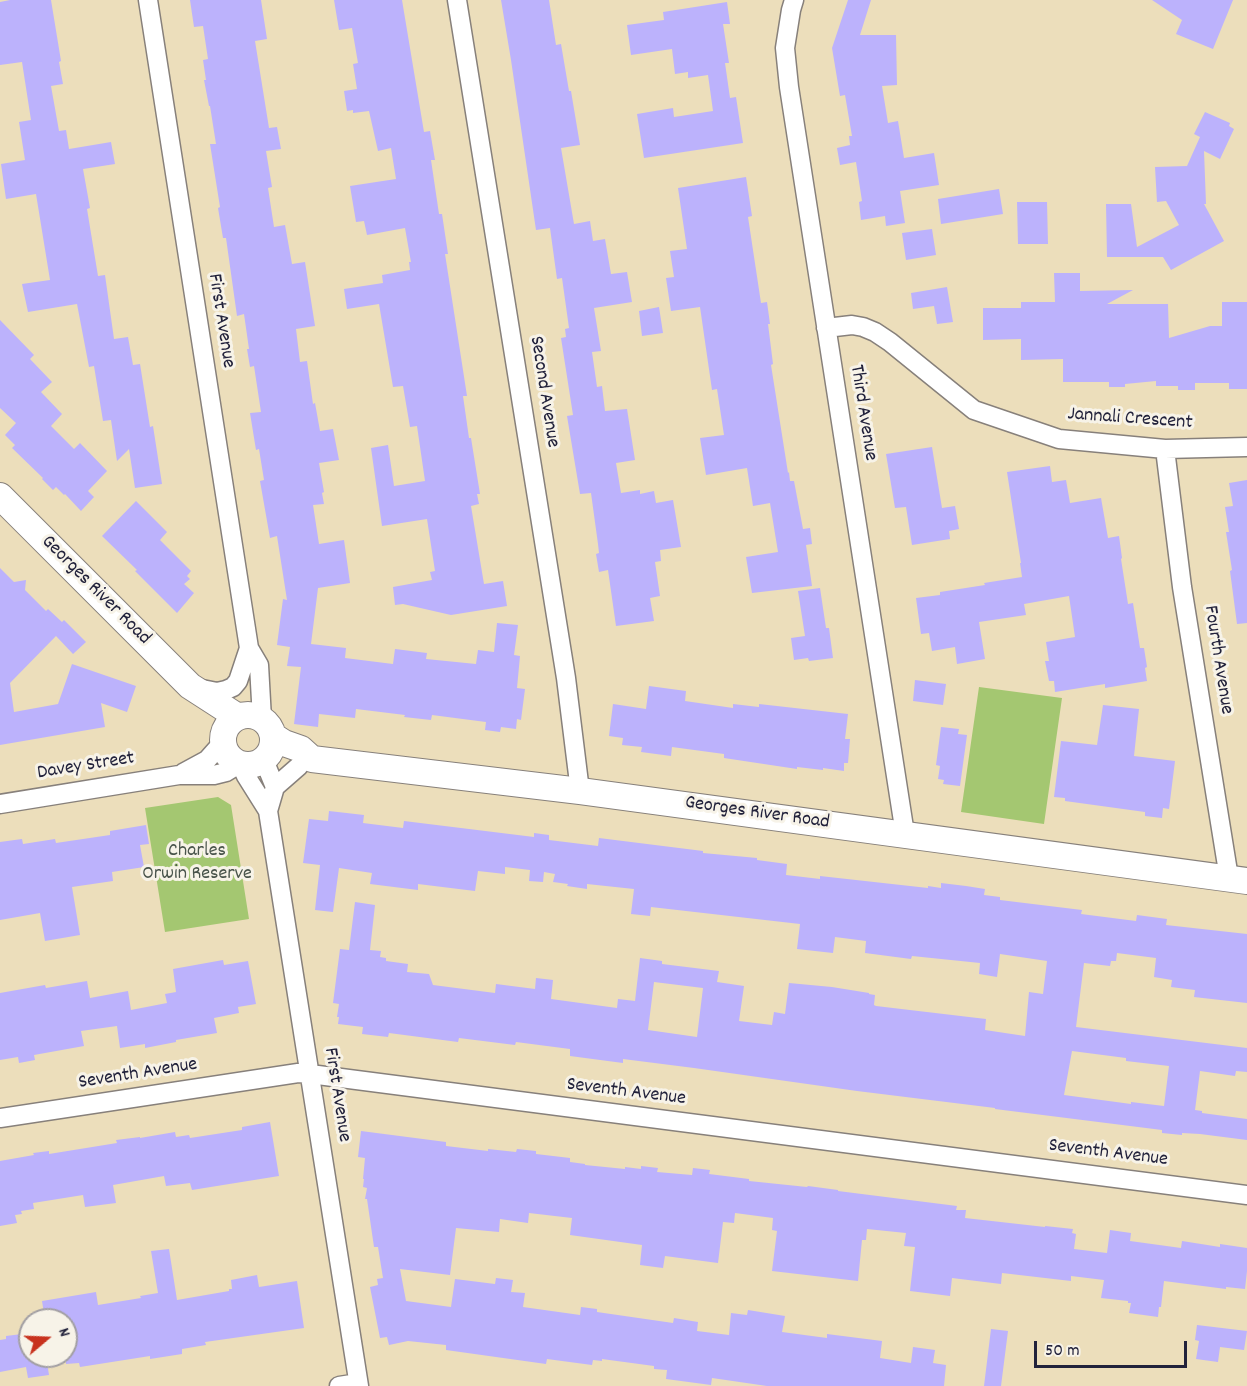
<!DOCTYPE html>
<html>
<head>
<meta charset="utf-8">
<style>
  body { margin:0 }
  #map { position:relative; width:1247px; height:1386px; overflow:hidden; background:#ecdebb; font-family:Dekko,sans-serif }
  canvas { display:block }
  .north { position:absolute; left:18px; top:1308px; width:60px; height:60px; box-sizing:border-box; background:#f7f3e8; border:2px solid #a29fa3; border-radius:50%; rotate:71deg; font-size:16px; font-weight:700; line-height:24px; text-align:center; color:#22223b }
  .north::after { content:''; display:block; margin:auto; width:21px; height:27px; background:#c8321e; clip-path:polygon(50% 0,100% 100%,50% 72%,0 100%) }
  .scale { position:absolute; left:1034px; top:1341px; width:153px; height:27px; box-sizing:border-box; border:3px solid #22223b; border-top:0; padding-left:8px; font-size:18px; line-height:21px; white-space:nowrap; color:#22223b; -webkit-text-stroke:4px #f7f3e8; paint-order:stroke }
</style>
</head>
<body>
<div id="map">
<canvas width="1247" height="1386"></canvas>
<div class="north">N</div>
<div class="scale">50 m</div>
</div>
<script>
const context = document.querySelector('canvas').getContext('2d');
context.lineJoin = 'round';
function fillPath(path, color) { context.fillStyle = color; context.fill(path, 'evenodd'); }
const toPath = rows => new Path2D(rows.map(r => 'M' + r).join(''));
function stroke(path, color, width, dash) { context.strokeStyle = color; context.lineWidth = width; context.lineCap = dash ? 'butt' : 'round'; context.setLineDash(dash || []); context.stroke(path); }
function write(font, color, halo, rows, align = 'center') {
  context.font = font + ' Dekko,sans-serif'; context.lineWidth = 6; context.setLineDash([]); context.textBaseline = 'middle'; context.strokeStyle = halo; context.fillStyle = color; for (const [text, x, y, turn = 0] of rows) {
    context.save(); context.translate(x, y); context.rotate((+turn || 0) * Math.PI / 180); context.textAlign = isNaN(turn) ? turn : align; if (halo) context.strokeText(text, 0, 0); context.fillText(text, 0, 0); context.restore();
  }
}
const green = toPath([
  [979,687,1062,698,1044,824,961,812],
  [218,797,231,805,249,919,165,932,145,808]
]);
const building = toPath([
  [10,0,51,0,61,61,59,62,63,84,51,86,59,131,66,130,69,149,111,142,115,164,83,169,90,208,87,209,98,276,105,275,114,339,128,337,133,365,140,364,150,427,153,426,162,484,135,488,129,449,117,461,111,420,103,421,94,366,89,367,77,304,28,312,22,284,50,280,36,194,6,199,1,164,25,160,19,122,31,120,22,62,0,65,0,2],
  [190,0,261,0,267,39,255,41,269,128,277,127,281,149,266,151,272,187,268,188,274,227,285,225,292,264,305,262,315,326,296,329,300,362,307,361,313,404,315,403,320,431,333,429,339,460,319,463,324,492,322,493,324,504,313,505,319,544,344,540,350,583,318,588,311,644,346,648,345,658,393,664,395,649,427,653,426,659,476,664,478,650,494,652,497,623,518,625,514,655,520,656,517,688,525,689,521,720,517,719,516,729,501,727,500,732,485,730,486,722,432,715,431,720,404,717,405,715,356,709,355,718,319,714,318,727,294,724,301,667,287,666,290,647,277,645,283,599,287,600,277,536,270,538,260,481,264,480,259,449,256,450,250,413,261,412,254,366,250,367,247,349,249,349,244,314,237,316,226,238,223,238,218,208,220,207,210,144,216,144,210,106,209,106,204,80,206,80,203,60,208,59,203,26,194,27],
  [334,0,402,0,424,132,430,131,435,160,431,160,439,214,442,214,448,254,445,254,467,396,463,396,469,438,471,438,480,494,477,494,479,504,471,506,484,584,503,581,507,606,451,615,403,604,395,605,393,587,432,580,430,572,435,571,427,519,382,526,371,448,388,445,394,486,425,481,417,426,410,427,403,386,393,387,379,304,347,309,344,289,383,283,382,275,410,270,409,262,411,262,405,228,367,235,364,221,356,222,350,186,396,179,391,148,378,151,369,111,353,113,353,110,347,111,344,91,357,89,353,64,358,63,352,28,339,30],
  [501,0,549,0,556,45,561,44,569,91,571,91,580,145,561,148,574,224,590,221,593,241,605,239,611,274,627,272,632,302,594,308,601,351,592,352,597,387,602,386,605,411,627,409,635,460,616,463,621,493,640,490,640,494,654,491,656,503,673,500,681,547,660,550,661,561,655,562,660,596,650,598,654,621,616,626,608,570,599,572,596,554,599,553,598,544,591,493,580,494,567,416,573,415,561,338,566,337,565,329,569,328,562,278,557,279,550,228,536,230,511,60],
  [848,0,871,0,860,35,896,35,897,85,882,86,888,123,898,121,904,158,934,153,939,185,900,191,905,223,886,226,885,216,861,220,859,202,862,201,856,162,840,165,837,148,850,145,849,136,852,136,845,95,840,96,832,48],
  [1152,0,1233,0,1213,49,1176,34,1182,20],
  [727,2,730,24,723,24,729,63,725,63,730,98,736,97,743,143,644,158,637,114,673,108,674,117,713,111,708,75,688,78,688,72,675,74,672,49,631,55,627,25,664,20,663,12],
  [1205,112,1230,123,1229,126,1234,129,1220,159,1204,151,1206,204,1204,204,1224,241,1171,270,1163,257,1107,257,1106,204,1131,204,1137,247,1179,225,1166,201,1157,202,1155,167,1187,166,1200,137,1194,134],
  [746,177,752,216,748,217,761,303,767,302,770,324,768,324,773,364,771,365,788,473,789,472,790,481,794,481,803,529,810,528,812,544,806,545,812,586,752,593,746,557,778,552,770,503,753,506,747,468,706,475,700,438,724,435,717,389,712,390,700,307,671,311,666,278,674,277,670,251,687,249,678,188],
  [999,189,1003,214,941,224,938,199],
  [1017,202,1047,202,1048,244,1018,244],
  [932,229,936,255,906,260,902,233],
  [1054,273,1080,273,1080,291,1133,290,1107,304,1168,304,1169,338,1210,326,1222,326,1222,302,1247,302,1247,389,1229,389,1229,383,1195,383,1195,390,1178,390,1178,386,1156,386,1156,381,1125,384,1125,387,1109,387,1109,382,1063,382,1063,359,1021,360,1021,339,983,340,983,308,1021,308,1021,302,1055,302],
  [947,287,953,322,937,324,934,306,913,309,911,293],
  [659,307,663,333,642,336,639,311],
  [0,320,34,355,30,359,52,382,41,392,62,414,51,426,74,449,80,443,107,471,88,491,94,497,81,511,65,494,64,495,56,487,53,490,42,479,43,478,12,448,15,445,5,435,16,423,0,408],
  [932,447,942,508,955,506,959,529,949,531,950,539,912,545,906,507,895,508,886,454],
  [1050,466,1052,482,1066,480,1070,503,1101,498,1108,538,1119,536,1122,558,1121,559,1128,604,1133,603,1140,648,1144,648,1147,667,1145,668,1147,681,1105,688,1105,684,1055,692,1054,681,1049,681,1045,661,1049,661,1046,642,1075,637,1069,596,1024,604,1026,615,979,622,985,659,957,664,955,647,932,651,929,633,921,634,916,598,940,595,940,592,985,585,984,583,1022,577,1020,563,1021,563,1007,472],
  [1247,480,1247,623,1237,624,1230,571,1232,570,1226,532,1229,532,1225,507,1233,506,1229,483],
  [136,501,167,532,160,540,191,571,187,576,190,579,184,584,194,593,177,613,135,571,137,570,102,536],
  [0,568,14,582,26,580,25,590,46,611,48,609,62,622,64,620,86,642,73,654,56,636,10,683,14,712,58,704,72,664,136,686,127,712,101,703,105,727,0,745],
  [820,588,826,628,829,628,833,658,809,661,808,658,794,660,791,638,805,636,798,591],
  [915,680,946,684,943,705,913,701],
  [649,686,686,691,685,701,733,708,733,704,759,707,759,704,848,714,845,739,850,739,848,763,844,763,844,771,823,768,823,770,797,767,797,769,724,758,724,754,672,747,671,756,641,752,642,747,622,745,623,738,609,736,613,704,646,709],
  [1103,705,1139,709,1134,756,1175,761,1169,809,1163,808,1162,818,1145,816,1145,812,1065,801,1065,798,1054,797,1061,741,1097,745],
  [941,727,959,729,958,734,967,735,960,786,943,784,944,780,938,779,940,766,936,765],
  [329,811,364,815,363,823,403,828,404,821,534,837,534,833,549,835,549,840,598,846,599,838,703,851,703,853,757,858,757,860,787,864,786,875,820,879,820,876,928,888,928,886,941,888,941,883,966,886,985,889,984,895,1000,897,1000,900,1082,910,1081,914,1136,921,1137,915,1167,919,1166,925,1247,934,1247,1003,1194,997,1195,990,1171,987,1172,980,1154,977,1156,958,1117,953,1116,961,1111,961,1110,966,1084,963,1076,1027,1247,1048,1247,1072,1236,1071,1235,1076,1200,1071,1195,1110,1202,1111,1202,1113,1247,1119,1247,1140,1200,1134,1182,1133,1182,1135,1162,1133,1162,1130,995,1109,995,1108,857,1091,694,1068,623,1059,623,1063,570,1056,570,1049,516,1042,515,1045,459,1038,458,1042,389,1033,388,1037,362,1034,363,1027,338,1024,339,1017,337,1017,339,1004,333,1003,340,949,349,950,355,902,375,905,370,950,381,951,380,957,386,958,386,961,408,964,407,972,429,974,433,985,495,993,496,984,535,989,536,978,553,980,551,999,617,1008,618,999,635,1001,640,958,662,961,662,964,719,971,717,982,744,986,739,1021,772,1025,774,1012,785,1014,789,983,832,987,869,993,869,994,875,995,874,1005,876,1006,986,1019,985,1030,1025,1036,1029,992,1043,994,1047,961,1000,954,997,977,979,974,980,963,912,956,911,959,865,953,866,941,835,937,833,953,797,949,800,924,651,907,650,916,631,914,634,889,587,884,587,889,567,886,568,884,553,882,555,874,544,872,543,882,529,881,530,870,505,867,505,874,478,871,475,891,418,884,418,890,370,884,372,873,339,868,333,912,315,910,320,865,303,863,309,819,328,821],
  [654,982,703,988,697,1037,648,1030],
  [1072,1051,1126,1058,1126,1061,1169,1066,1164,1106,1131,1102,1131,1104,1064,1095],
  [146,825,149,844,140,845,144,867,112,872,113,881,72,887,80,935,45,941,40,913,0,920,0,842,22,839,23,844,55,839,56,843,110,835,110,831],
  [223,960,224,965,248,961,256,1004,238,1007,239,1013,214,1018,217,1033,176,1040,176,1042,145,1048,145,1044,120,1048,117,1026,81,1031,84,1046,34,1055,35,1060,19,1063,18,1057,0,1060,0,993,45,985,46,988,87,981,90,998,128,991,131,1010,167,1003,165,994,176,992,173,969],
  [270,1122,279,1176,192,1190,190,1183,166,1186,164,1176,113,1185,116,1203,85,1207,83,1195,33,1203,34,1209,21,1211,22,1214,15,1215,17,1223,0,1226,0,1161,34,1155,33,1153,49,1151,49,1154,117,1143,116,1140,140,1137,140,1138,175,1132,176,1137,189,1135,190,1138,242,1130,242,1127],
  [361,1131,446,1142,446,1146,488,1151,488,1149,516,1152,517,1149,536,1151,536,1154,570,1158,570,1162,585,1164,585,1165,625,1169,625,1167,641,1169,641,1166,658,1168,657,1172,692,1175,693,1168,710,1170,709,1174,749,1179,749,1181,807,1187,808,1186,838,1190,838,1191,957,1206,956,1210,966,1210,965,1218,1045,1227,1045,1226,1073,1229,1072,1233,1076,1234,1074,1249,1107,1253,1110,1230,1131,1233,1130,1241,1181,1248,1182,1241,1220,1247,1220,1244,1247,1248,1247,1271,1245,1289,1226,1287,1226,1289,1164,1281,1161,1307,1159,1307,1158,1317,1129,1313,1131,1303,1128,1303,1128,1301,1101,1298,1104,1280,1071,1276,1071,1281,1002,1273,1001,1284,952,1278,950,1296,910,1291,915,1247,904,1246,906,1233,867,1229,866,1240,862,1240,858,1281,772,1271,777,1231,772,1230,773,1218,735,1213,734,1223,723,1222,718,1263,665,1256,663,1268,640,1265,642,1245,570,1235,572,1218,529,1213,528,1223,500,1219,499,1232,456,1228,450,1275,400,1269,406,1301,451,1307,455,1279,495,1284,496,1278,513,1280,511,1292,525,1293,523,1307,580,1315,581,1307,597,1309,597,1312,673,1323,674,1318,698,1322,697,1331,729,1335,731,1313,747,1315,748,1310,785,1316,782,1332,827,1338,827,1334,882,1341,880,1358,911,1363,913,1347,935,1350,933,1363,946,1365,944,1386,767,1386,712,1378,711,1385,666,1379,667,1370,654,1369,654,1366,602,1359,602,1361,593,1360,592,1365,547,1359,546,1364,446,1350,446,1345,408,1341,389,1345,387,1337,380,1338,370,1287,378,1285,377,1279,383,1278,378,1247,374,1247,367,1199,365,1199,367,1188,363,1187,364,1179,363,1179,365,1158,358,1157],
  [169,1249,177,1300,229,1291,229,1289,232,1289,231,1280,257,1275,259,1287,297,1281,304,1328,205,1342,206,1345,182,1349,182,1354,150,1359,150,1356,80,1367,79,1363,66,1364,66,1320,45,1320,42,1301,96,1292,98,1305,141,1298,140,1296,158,1293,151,1251],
  [1197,1325,1247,1331,1244,1350,1220,1347,1218,1362,1196,1359,1199,1341,1195,1340],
  [991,1329,1008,1331,1001,1386,984,1386],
  [30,1333,30,1356,46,1356,49,1375,28,1378,26,1367,0,1372,0,1340,6,1339,6,1336]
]);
const street = toPath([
  [148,0,249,648,259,665,262,719],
  [457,0,566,678,580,791],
  [794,0,791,10,785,48,789,87,905,834],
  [826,328,852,325,863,327,875,332,890,342,974,410,1059,439,1165,449,1247,447],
  [1165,449,1182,587,1229,878],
  [197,688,217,692,226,690,233,687,238,681,249,648],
  [264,760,275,787,268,811],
  [241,765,246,776,268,811,359,1386],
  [183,773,207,760,223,742],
  [275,787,299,766],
  [0,804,179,775,214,775,226,772,239,764],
  [0,1118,298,1073,310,1074,1247,1195],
  [339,1386,358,1383]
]);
const secondary = toPath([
  [0,496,190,686,238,717],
  '223 740a25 25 0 1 1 50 0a25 25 0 1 1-50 0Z',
  [273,736,284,743,301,749,312,759,580,791,1247,881]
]);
const streetNames = [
  ["First Avenue",220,321,81],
  ["Second Avenue",543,392,81],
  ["Third Avenue",862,413,81],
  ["Jannali Crescent",1130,420,4],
  ["Georges River Road",95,591,45],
  ["Fourth Avenue",1217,660,81],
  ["Davey Street",86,767,-9],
  ["Georges River Road",757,814,8],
  ["Seventh Avenue",138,1075,-9],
  ["Seventh Avenue",626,1093,7],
  ["First Avenue",336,1095,81],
  ["Seventh Avenue",1108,1154,7]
];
const parkNames = [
  ["Charles",197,852],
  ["Orwin Reserve",197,875]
];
fillPath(green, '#a4c771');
fillPath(building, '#bcb2fc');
stroke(street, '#87807b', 21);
stroke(secondary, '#87807b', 28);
stroke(street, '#fff', 18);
stroke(secondary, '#fff', 26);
write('20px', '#22223b', '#f7f3e8', streetNames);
write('20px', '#49544b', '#f7f3e8', parkNames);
</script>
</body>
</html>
